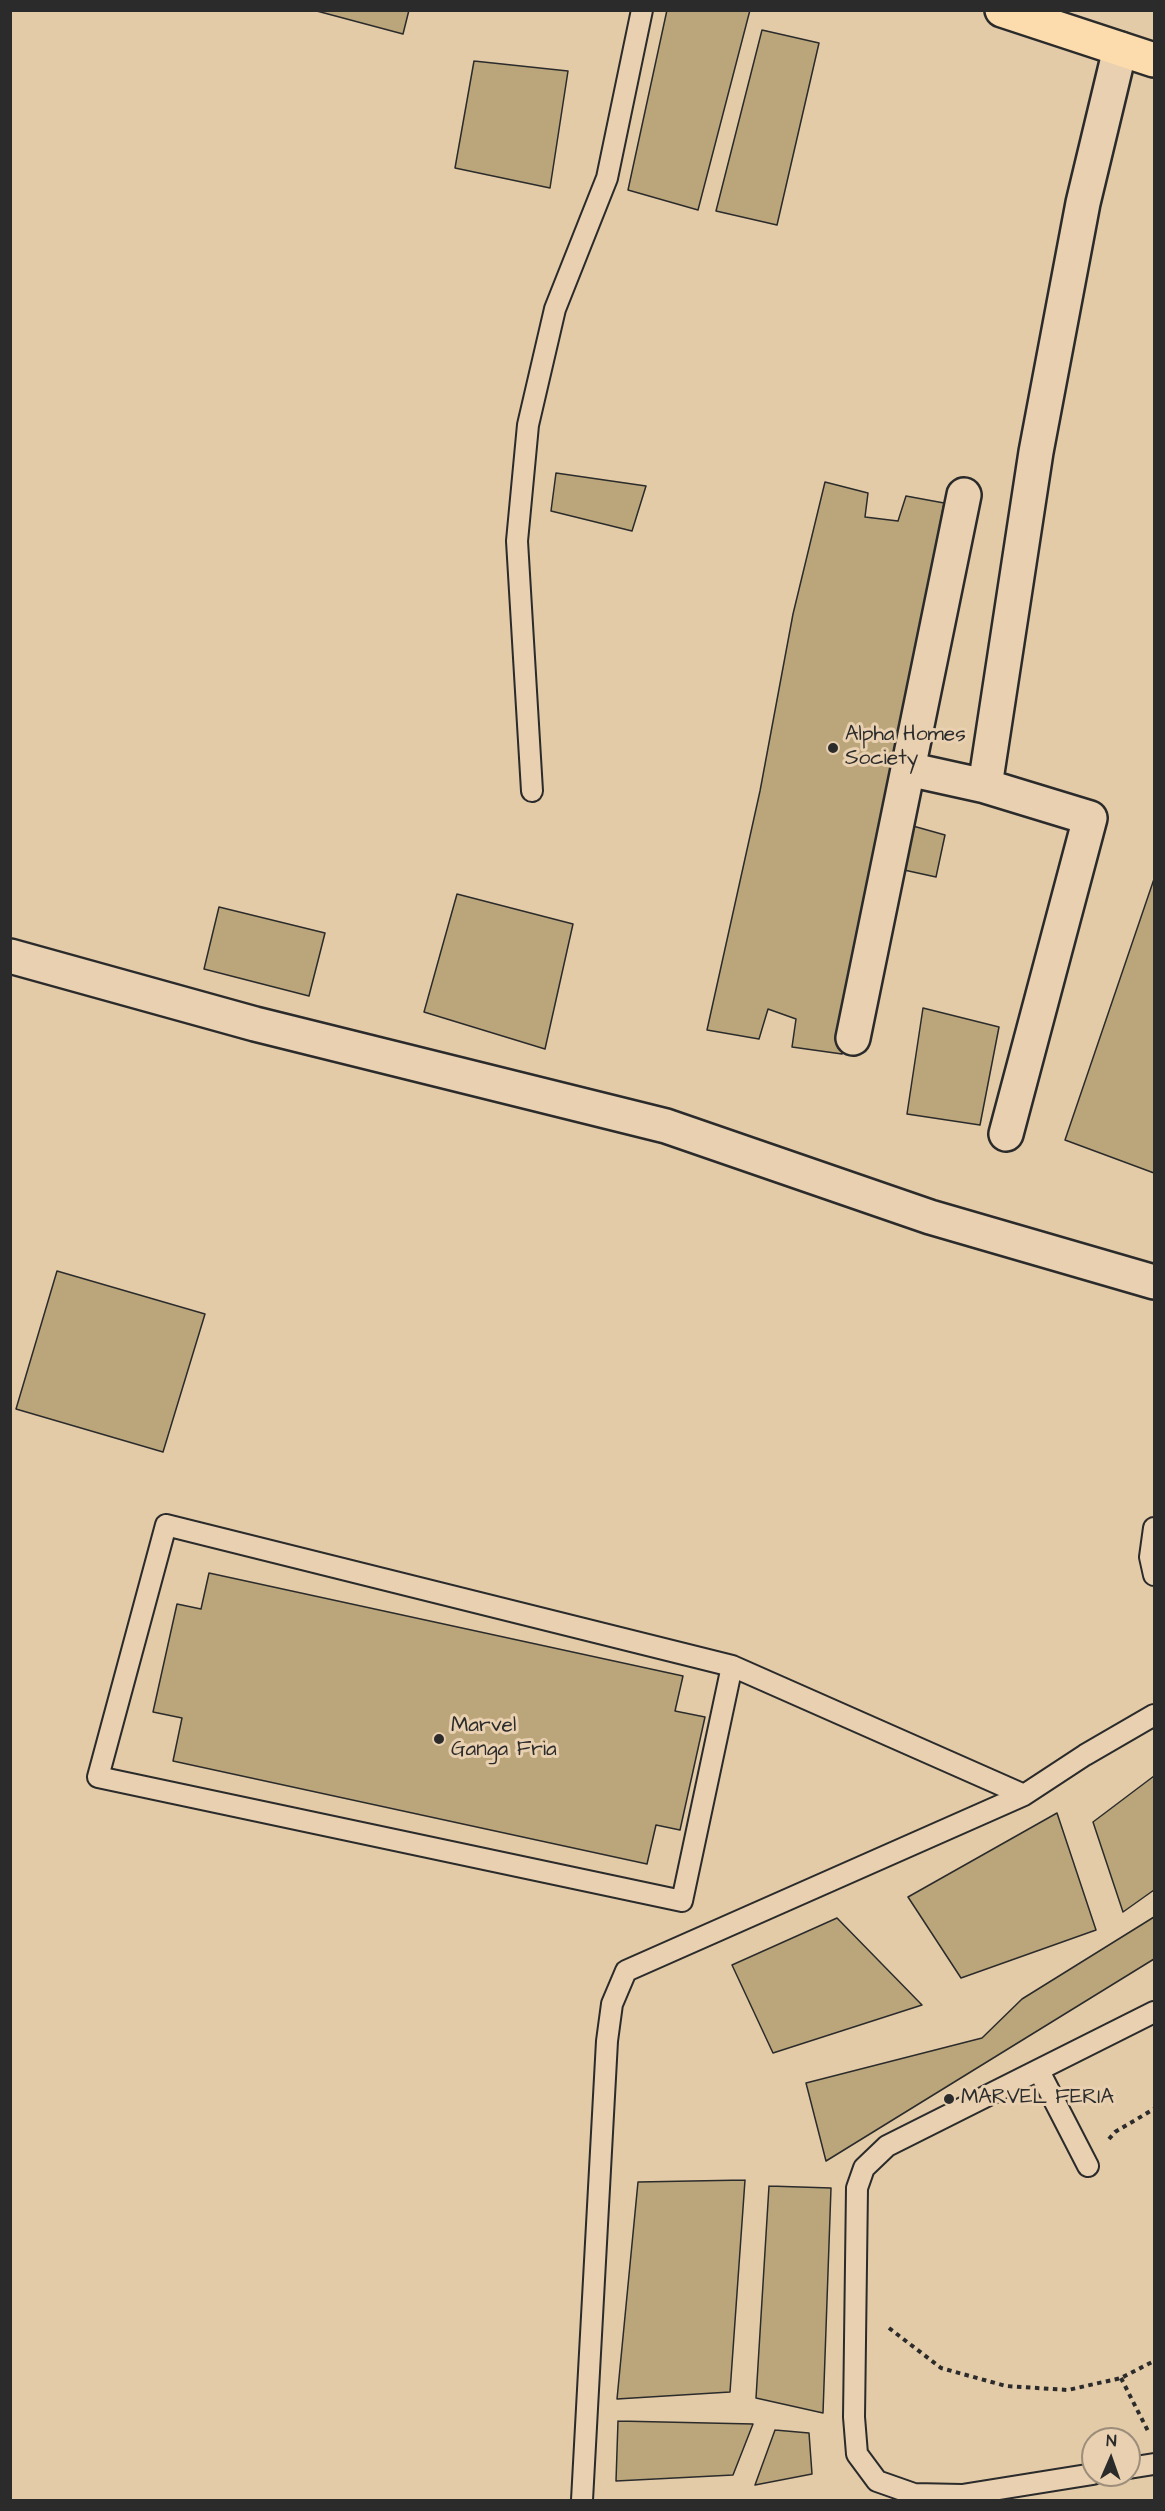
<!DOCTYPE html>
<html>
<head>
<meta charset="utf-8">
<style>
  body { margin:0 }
  #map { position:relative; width:1165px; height:2511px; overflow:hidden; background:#e3cba8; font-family:"Architects Daughter",sans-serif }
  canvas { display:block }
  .frame { position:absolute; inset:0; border:12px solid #2b2b2b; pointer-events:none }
  .north { position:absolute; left:1081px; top:2427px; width:60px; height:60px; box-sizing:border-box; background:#e8d0b0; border:2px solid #9c8e7b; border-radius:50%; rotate:2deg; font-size:16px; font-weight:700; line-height:24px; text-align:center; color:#2b2b2b }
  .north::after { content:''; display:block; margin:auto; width:21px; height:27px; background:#2b2b2b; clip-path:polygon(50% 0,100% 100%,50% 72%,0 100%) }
</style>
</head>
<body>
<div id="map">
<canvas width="1165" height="2511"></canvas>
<div class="frame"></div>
<div class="north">N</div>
</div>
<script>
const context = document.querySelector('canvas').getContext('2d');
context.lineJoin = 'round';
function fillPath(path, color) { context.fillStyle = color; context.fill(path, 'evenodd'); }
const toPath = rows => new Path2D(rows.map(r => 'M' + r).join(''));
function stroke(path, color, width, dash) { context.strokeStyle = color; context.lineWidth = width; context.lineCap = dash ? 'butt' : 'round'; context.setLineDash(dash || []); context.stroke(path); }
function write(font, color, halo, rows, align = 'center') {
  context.font = font + ' "Architects Daughter",sans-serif'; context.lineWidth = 6; context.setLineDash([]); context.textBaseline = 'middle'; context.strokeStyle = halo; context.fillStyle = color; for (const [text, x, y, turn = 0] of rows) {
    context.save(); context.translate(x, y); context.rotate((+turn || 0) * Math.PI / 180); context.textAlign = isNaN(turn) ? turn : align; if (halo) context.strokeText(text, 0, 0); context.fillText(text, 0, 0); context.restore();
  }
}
const building = toPath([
  [313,10,409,10,403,34,313,10],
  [667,10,750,10,698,210,628,190,667,10],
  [762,30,819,43,777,225,716,211,762,30],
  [474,61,568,71,550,188,455,168,474,61],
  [556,473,646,486,632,531,551,511,556,473],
  [825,482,868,493,865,517,898,521,906,496,944,503,842,1054,792,1047,796,1019,768,1009,759,1039,707,1030,760,791,793,614,825,482],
  [913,826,945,835,936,877,904,870,913,826],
  [1154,879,1154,1173,1065,1140,1154,879],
  [457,894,573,924,545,1049,424,1012,457,894],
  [219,907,325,933,309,996,204,969,219,907],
  [923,1008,999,1027,980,1125,907,1114,923,1008],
  [57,1271,205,1314,163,1452,16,1409,57,1271],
  [209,1573,683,1676,675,1711,705,1717,680,1830,656,1825,647,1864,173,1761,182,1718,153,1712,177,1604,201,1609,209,1573],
  [1154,1776,1154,1890,1123,1912,1093,1822,1154,1776],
  [1057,1813,1096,1930,961,1978,908,1897,1057,1813],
  [1154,1917,1154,1959,826,2161,806,2083,982,2038,1022,1999,1154,1917],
  [837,1918,922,2005,773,2053,732,1965,837,1918],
  [745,2180,730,2392,617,2399,638,2182,745,2180],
  [769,2186,831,2188,823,2413,756,2398,769,2186],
  [618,2421,753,2424,733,2475,616,2481,618,2421],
  [775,2430,809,2433,812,2474,755,2485,775,2430]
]);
const path = toPath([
  [1109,2139,1115,2132,1154,2109],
  [889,2328,941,2368,1006,2386,1068,2390,1121,2378,1154,2361],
  [1121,2378,1149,2433]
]);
const service = toPath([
  [532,791,517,541,528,425,555,309,607,178,642,10],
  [166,1525,732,1666,682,1901,98,1777,166,1525],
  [1154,1528,1150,1557,1154,1575],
  [732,1666,1024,1795],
  [1039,2071,1088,2166],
  [1129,2468,1154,2464],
  [1093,2474,962,2495,914,2494,877,2481,857,2454,854,2417,857,2188,864,2168,887,2146,1154,2012],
  [582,2500,607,2041,612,2004,626,1971,1024,1795,1085,1755,1154,1715]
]);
const minor = toPath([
  [908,769,964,495],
  [985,786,1090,818,1006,1134],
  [10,956,255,1024,666,1126,930,1217,1154,1282],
  [853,1038,908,769,985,786,1036,452,1083,203,1120,49]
]);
const primary = toPath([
  [1002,10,1154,60]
]);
const markers = [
  [833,748,6,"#2b2b2b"],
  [439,1739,6,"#2b2b2b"],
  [949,2099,6,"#2b2b2b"]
];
const poiNames = [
  ["Alpha Homes",845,736],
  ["Society",845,760],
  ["Marvel",451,1727],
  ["Ganga Fria",451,1751],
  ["MARVEL FERIA",961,2099]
];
fillPath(building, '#bba67b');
stroke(building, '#2b2b2b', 1.5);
stroke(service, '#2b2b2b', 24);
stroke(minor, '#2b2b2b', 38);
stroke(primary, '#2b2b2b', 38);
stroke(path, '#2b2b2b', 4, [4.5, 4.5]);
stroke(service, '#e8d0b0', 20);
stroke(minor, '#e8d0b0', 33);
stroke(primary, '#fcdcac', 33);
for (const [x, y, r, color] of markers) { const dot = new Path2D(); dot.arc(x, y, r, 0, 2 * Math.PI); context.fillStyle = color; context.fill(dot); stroke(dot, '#e8d0b0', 2); }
write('21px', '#2b2b2b', '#e8d0b0', poiNames, 'left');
</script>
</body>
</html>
